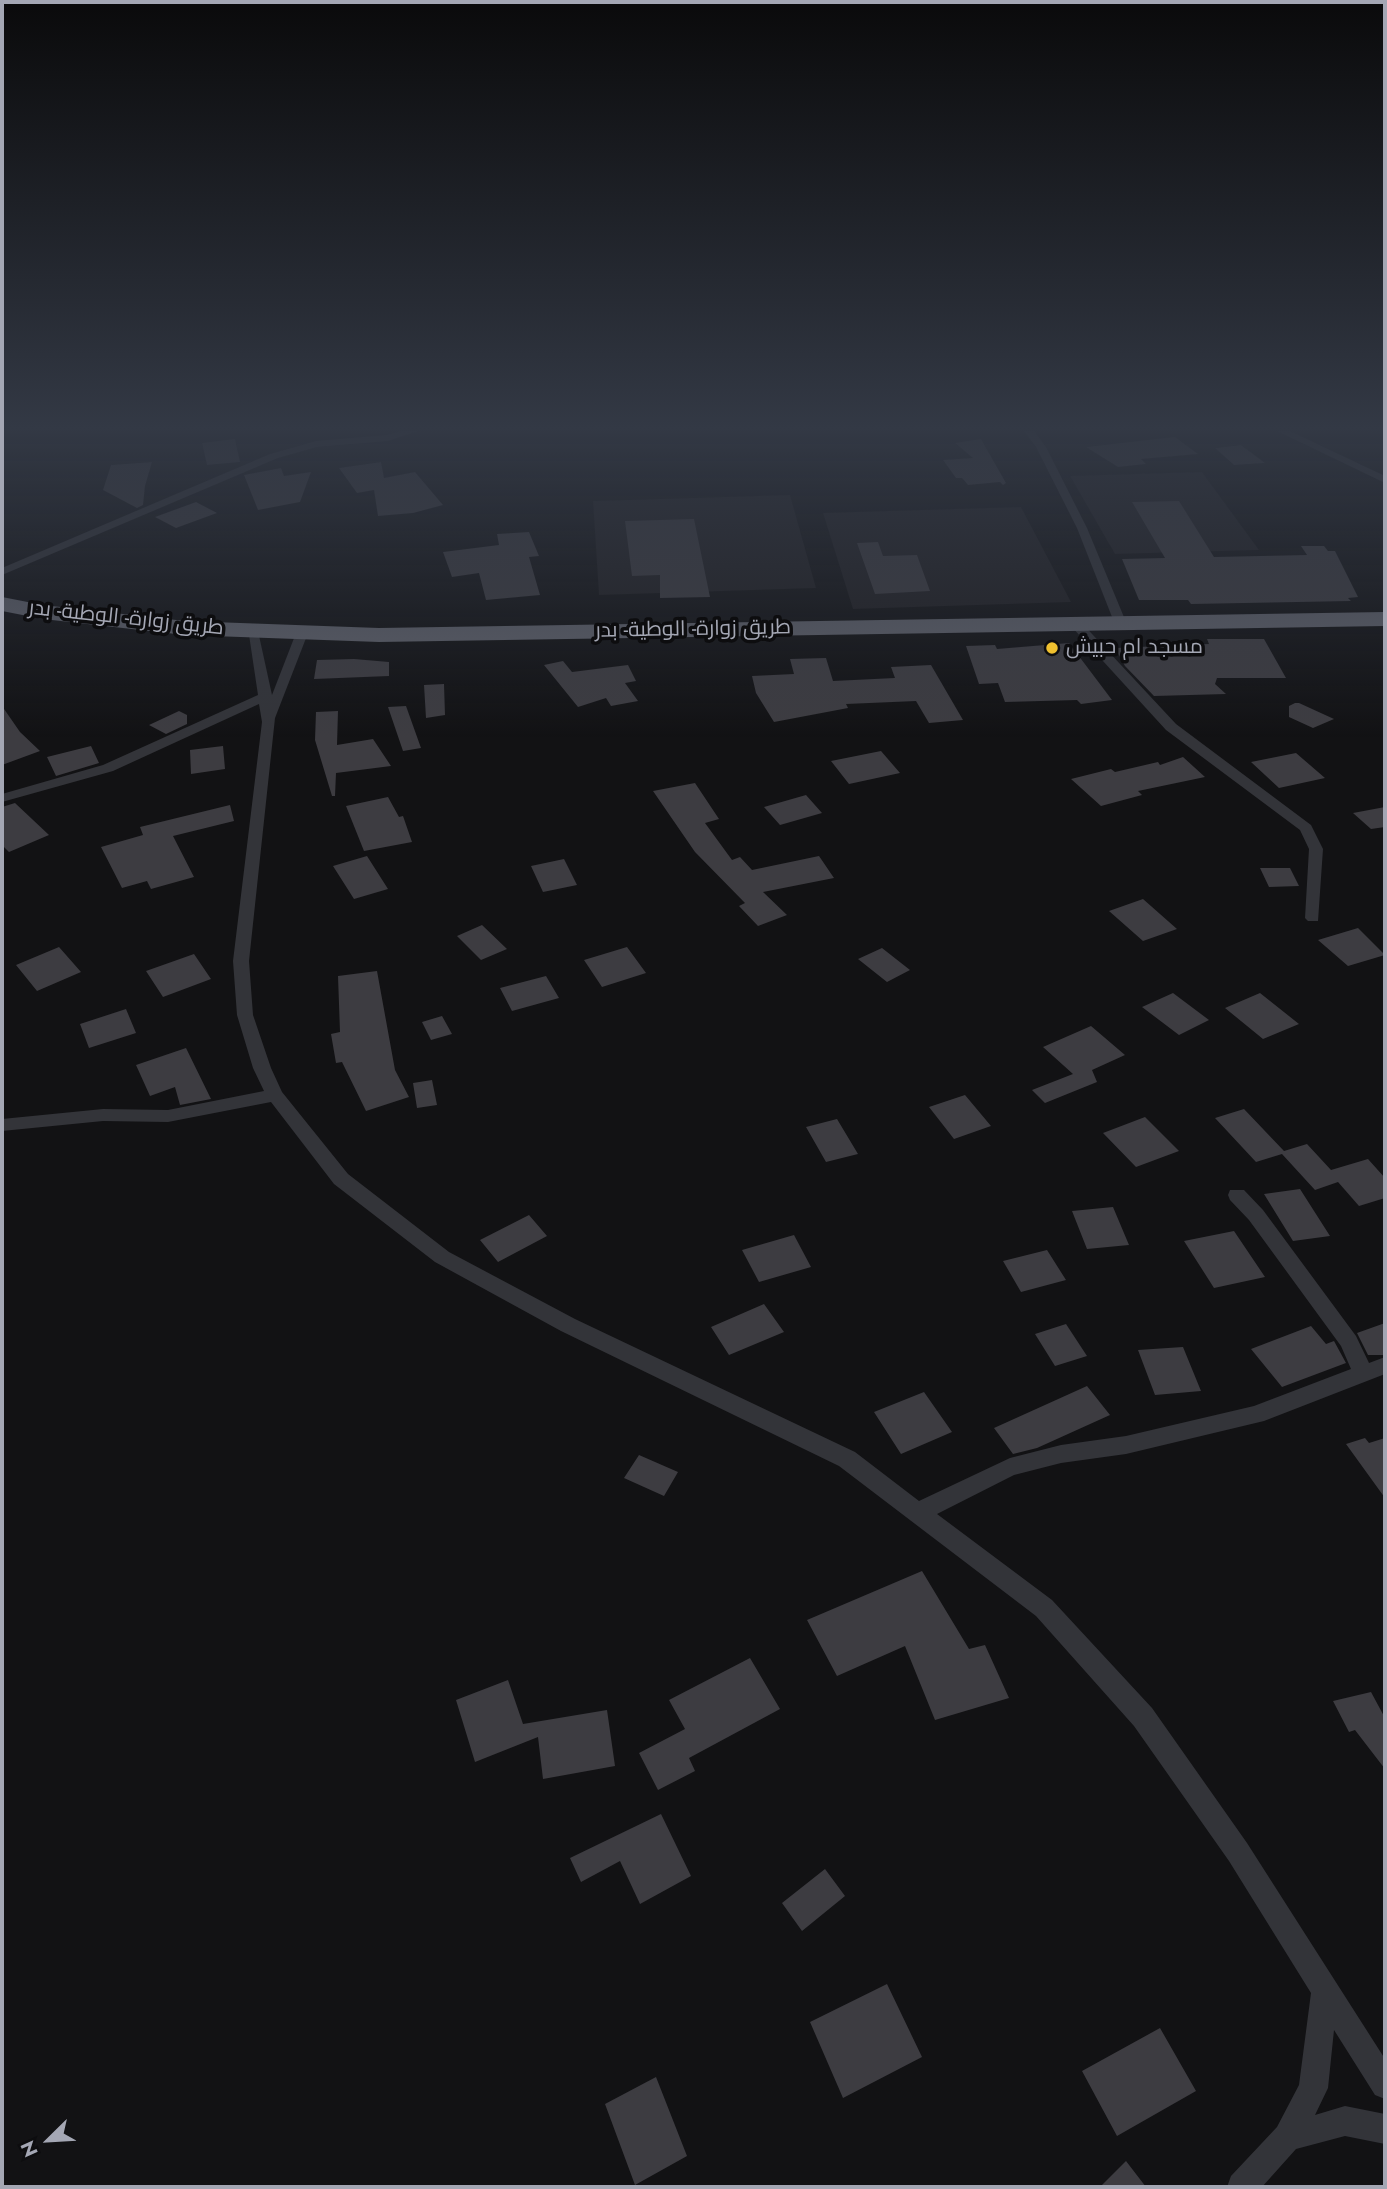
<!DOCTYPE html>
<html>
<head>
<meta charset="utf-8">
<style>
  body { margin:0 }
  #map { position:relative; width:1387px; height:2189px; overflow:hidden; background:#121214; font-family:Jost,sans-serif }
  canvas { display:block }
  .frame { position:absolute; inset:0; border:4px solid #a4a7b4; pointer-events:none }
  .north { position:absolute; left:14px; top:2105px; width:70px; height:70px; -webkit-text-stroke:5px #0d0d0f; paint-order:stroke; rotate:246deg; font-size:19px; font-weight:700; line-height:28px; text-align:center; color:#a4a7b4 }
  .north::after { content:''; display:block; margin:auto; width:24px; height:32px; background:#a4a7b4; clip-path:polygon(50% 0,100% 100%,50% 72%,0 100%) }
</style>
</head>
<body>
<div id="map">
<canvas width="1387" height="2189"></canvas>
<div class="frame"></div>
<div class="north">N</div>
</div>
<script>
const context = document.querySelector('canvas').getContext('2d');
context.lineJoin = 'round';
function fillPath(path, color) { context.fillStyle = color; context.fill(path, 'evenodd'); }
const toPath = rows => new Path2D(rows.map(r => 'M' + r).join(''));
function stroke(path, color, width, dash) { context.strokeStyle = color; context.lineWidth = width; context.lineCap = dash ? 'butt' : 'round'; context.setLineDash(dash || []); context.stroke(path); }
function write(font, color, halo, rows, align = 'center') {
  context.font = font + ' Jost,Cairo,sans-serif'; context.lineWidth = 7; context.setLineDash([]); context.textBaseline = 'middle'; context.strokeStyle = halo; context.fillStyle = color; for (const [text, x, y, turn = 0] of rows) {
    context.save(); context.translate(x, y); context.rotate((+turn || 0) * Math.PI / 180); context.textAlign = isNaN(turn) ? turn : align; if (halo) context.strokeText(text, 0, 0); context.fillText(text, 0, 0); context.restore();
  }
}
const built = toPath([
  [1202,472,1259,550,1115,554,1070,476],
  [790,495,816,588,599,595,593,501],
  [1021,507,1071,602,853,609,823,513]
]);
const building = toPath([
  [1175,437,1198,454,1141,459,1146,464,1118,467,1086,447],
  [235,439,240,462,207,465,202,443],
  [981,439,1006,483,1003,485,1000,482,968,485,962,478,956,478,943,460,973,458,955,443],
  [1241,445,1265,463,1234,465,1215,448],
  [152,462,145,486,143,505,137,508,103,490,111,465],
  [381,462,384,478,415,472,443,505,413,513,378,516,374,490,357,493,339,468],
  [281,468,284,476,311,472,300,502,258,510,244,475],
  [1179,501,1214,557,1307,555,1301,546,1324,546,1328,551,1335,551,1358,597,1348,598,1351,601,1191,604,1188,600,1139,600,1122,559,1165,558,1132,502],
  [196,502,217,513,176,528,155,517],
  [694,519,710,597,660,598,660,575,632,576,625,521],
  [529,532,539,556,529,557,540,595,486,600,479,573,452,577,443,552,499,545,497,534],
  [878,542,883,556,917,555,930,591,875,594,857,543],
  [1207,639,1264,639,1286,678,1217,678,1215,684,1226,694,1154,696,1125,666,1115,648,1209,644],
  [1069,643,1112,700,1081,704,1077,700,1005,702,998,683,979,684,966,646,995,645,997,649],
  [826,658,833,681,895,678,891,667,931,665,963,720,929,723,916,701,846,704,848,708,774,722,756,693,752,676,794,674,790,659],
  [354,659,389,662,389,676,314,679,317,660],
  [563,661,572,672,628,665,636,681,625,683,638,701,611,706,606,698,578,707,544,665],
  [444,684,445,715,426,718,424,685],
  [1295,703,1299,703,1334,719,1313,728,1289,717,1289,706],
  [2,706,20,732,40,751,2,765],
  [406,706,421,748,403,751,388,707],
  [179,711,187,715,187,724,166,734,149,725],
  [338,711,337,745,373,739,391,766,336,773,335,796,332,796,315,740,316,712],
  [91,746,99,763,56,776,47,757],
  [223,746,225,769,191,774,190,750],
  [881,751,900,773,849,784,831,761],
  [1296,753,1325,778,1279,788,1251,762],
  [1183,757,1205,777,1138,791,1142,795,1101,806,1071,779,1111,769,1115,772,1158,762,1160,765],
  [695,783,719,819,705,823,732,860,740,857,752,870,819,856,834,878,763,892,787,915,758,926,739,906,745,903,695,852,653,791],
  [806,795,822,813,780,825,764,807],
  [388,797,399,817,403,816,412,842,364,851,346,806],
  [15,803,49,835,9,852,2,845,2,807],
  [230,805,234,821,173,836,194,877,151,889,147,881,122,888,101,847,143,835,140,827],
  [1385,807,1385,827,1371,829,1353,813],
  [367,856,388,889,354,899,333,866],
  [564,859,577,885,543,892,531,866],
  [1260,868,1290,868,1299,886,1269,887],
  [1143,899,1177,929,1143,941,1109,911],
  [482,925,507,949,481,960,457,936],
  [1358,928,1385,955,1348,966,1318,940],
  [59,947,81,972,37,991,16,965],
  [627,947,646,973,602,987,584,960],
  [882,948,910,970,887,982,858,959],
  [194,954,211,979,163,997,146,971],
  [377,971,395,1070,409,1097,366,1111,342,1062,336,1063,331,1034,340,1032,338,976],
  [546,976,559,998,512,1011,500,988],
  [1173,993,1209,1020,1179,1035,1142,1007],
  [1260,993,1299,1024,1263,1039,1225,1008],
  [126,1009,136,1033,89,1048,80,1024],
  [442,1016,452,1034,431,1040,422,1022],
  [1091,1026,1125,1055,1092,1070,1097,1082,1045,1103,1032,1090,1073,1074,1043,1047],
  [186,1048,211,1099,180,1105,175,1087,150,1096,136,1065],
  [432,1080,437,1105,417,1108,413,1083],
  [965,1095,991,1126,954,1139,929,1107],
  [1244,1109,1284,1151,1307,1144,1331,1170,1368,1159,1385,1178,1385,1198,1359,1206,1338,1182,1315,1190,1282,1154,1256,1162,1215,1118],
  [1145,1117,1179,1151,1136,1167,1103,1133],
  [837,1119,858,1154,826,1162,806,1127],
  [1300,1189,1330,1236,1293,1241,1264,1194],
  [1113,1207,1129,1245,1087,1249,1072,1211],
  [529,1215,547,1236,498,1262,480,1240],
  [1234,1231,1265,1277,1214,1288,1184,1241],
  [794,1235,811,1267,759,1282,742,1250],
  [1047,1250,1066,1280,1021,1292,1003,1261],
  [764,1304,784,1332,729,1355,711,1327],
  [1385,1323,1385,1355,1368,1355,1357,1333],
  [1066,1324,1087,1356,1055,1366,1035,1334],
  [1311,1326,1326,1344,1334,1341,1346,1363,1282,1387,1251,1349],
  [1183,1347,1201,1391,1155,1395,1138,1350],
  [1087,1386,1110,1415,1037,1448,1013,1454,994,1428],
  [924,1392,952,1432,901,1454,874,1412],
  [1365,1438,1369,1443,1385,1438,1385,1498,1346,1444],
  [639,1455,678,1472,664,1496,624,1478],
  [922,1571,969,1649,985,1645,1009,1698,935,1720,905,1646,837,1676,807,1620],
  [750,1658,780,1709,689,1758,695,1771,658,1790,639,1753,685,1729,669,1700],
  [508,1680,523,1724,607,1710,615,1766,543,1779,538,1737,475,1762,456,1700],
  [1371,1692,1385,1718,1385,1769,1355,1730,1349,1732,1333,1701],
  [661,1814,691,1876,640,1904,620,1861,581,1882,570,1858],
  [825,1869,845,1896,802,1931,782,1903],
  [887,1984,922,2057,843,2098,810,2022],
  [1160,2028,1196,2091,1117,2136,1082,2071],
  [656,2077,687,2156,635,2185,605,2104],
  [1126,2161,1146,2187,1100,2187]
]);
const street = toPath([
  [401,431,418,431,388,441,317,447,278,458,2,575,2,568,270,454,316,441,387,435,401,431],
  [1024,431,1034,431,1046,447,1087,528,1126,622,1124,625,1114,622,1077,528,1036,447,1024,431],
  [1277,431,1290,431,1385,476,1385,483,1277,431],
  [1071,620,1079,620,1176,724,1311,825,1323,849,1318,921,1308,921,1305,918,1309,849,1300,830,1166,730,1071,626,1071,620],
  [248,628,258,631,272,695,296,633,302,629,308,633,275,718,249,961,253,1015,271,1068,282,1092,348,1174,449,1252,575,1319,855,1452,919,1501,1010,1458,1061,1445,1126,1436,1254,1406,1351,1369,1341,1346,1249,1220,1230,1200,1228,1195,1230,1190,1244,1190,1263,1210,1356,1336,1369,1363,1385,1357,1385,1374,1264,1421,1126,1454,1061,1463,1014,1475,937,1514,1052,1600,1152,1708,1247,1843,1385,2059,1385,2099,1375,2095,1334,2030,1328,2088,1315,2115,1345,2106,1385,2114,1385,2144,1345,2136,1296,2149,1262,2187,1227,2187,1231,2176,1277,2127,1299,2085,1311,1993,1229,1861,1134,1726,1036,1616,839,1466,561,1331,435,1262,334,1184,271,1102,168,1122,103,1121,2,1131,2,1119,103,1109,168,1110,264,1091,253,1068,237,1015,233,961,262,722,259,704,113,771,2,802,2,794,103,765,258,695,248,628]
]);
const highway = toPath([
  [2,597,43,605,185,621,379,628,1385,612,1385,626,379,642,185,635,43,619,2,611,2,597]
]);
const markers = [
  [1052,648,7,"#efc02f"]
];
const farStreetnames = [
  ["طريق زوارة- الوطية- بدر",126,619,6],
  ["طريق زوارة- الوطية- بدر",693,630,-1]
];
const farPoinames = [
  ["مسجد ام حبيش",1066,648]
];
fillPath(built, '#1f1e21');
fillPath(building, '#3d3c41');
fillPath(street, '#333439');
fillPath(highway, '#5f616a');
const sky = context.createLinearGradient(0, 0, 0, 738);
sky.addColorStop(0, '#0a0a0b');
sky.addColorStop(0.58, '#333945');
sky.addColorStop(1, '#33394500');
context.fillStyle = sky;
context.fillRect(0, 0, 1387, 738);
for (const [x, y, r, color] of markers) { const dot = new Path2D(); dot.arc(x, y, r, 0, 2 * Math.PI); context.fillStyle = color; context.fill(dot); stroke(dot, '#0d0d0f', 2.5); }
write('21px', '#a4a7b4', '#0d0d0f', farStreetnames);
write('21px', '#a4a7b4', '#0d0d0f', farPoinames, 'left');
</script>
</body>
</html>
